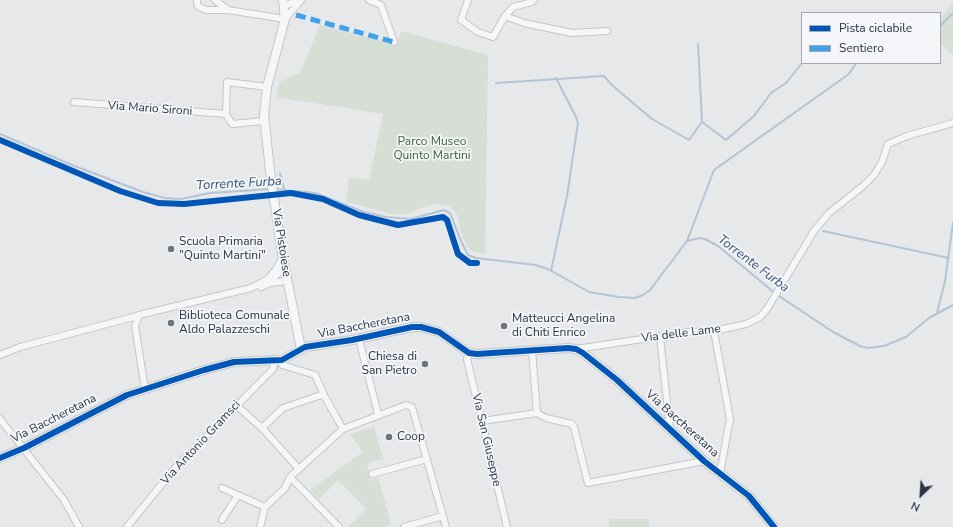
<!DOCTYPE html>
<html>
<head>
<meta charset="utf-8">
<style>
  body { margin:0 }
  #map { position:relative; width:953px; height:527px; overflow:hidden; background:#e6e8ea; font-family:"Nunito Sans",sans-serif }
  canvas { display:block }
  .legend { position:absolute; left:801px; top:12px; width:140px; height:52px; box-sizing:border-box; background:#f4f6f9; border:1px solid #a4a8b1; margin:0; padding:5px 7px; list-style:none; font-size:12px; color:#2b3445 }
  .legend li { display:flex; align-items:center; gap:8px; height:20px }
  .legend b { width:20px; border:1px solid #a4a8b1 }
  .north { position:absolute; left:901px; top:475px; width:40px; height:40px; -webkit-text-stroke:3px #f4f6f9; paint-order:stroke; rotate:205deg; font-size:11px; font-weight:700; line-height:16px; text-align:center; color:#2b3445 }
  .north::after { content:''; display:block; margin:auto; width:14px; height:18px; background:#2b3445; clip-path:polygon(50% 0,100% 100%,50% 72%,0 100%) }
</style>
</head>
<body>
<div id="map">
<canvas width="953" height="527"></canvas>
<ul class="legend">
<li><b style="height:5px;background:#0057b8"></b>Pista ciclabile</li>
<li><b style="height:5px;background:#3ea3ec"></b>Sentiero</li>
</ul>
<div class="north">N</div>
</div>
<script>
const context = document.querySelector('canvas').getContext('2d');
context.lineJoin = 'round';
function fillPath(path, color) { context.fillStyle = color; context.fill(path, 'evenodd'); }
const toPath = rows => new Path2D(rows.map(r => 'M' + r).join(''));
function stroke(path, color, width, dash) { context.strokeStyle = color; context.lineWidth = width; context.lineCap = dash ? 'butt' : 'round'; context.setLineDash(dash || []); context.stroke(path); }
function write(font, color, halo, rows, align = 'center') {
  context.font = font + ' "Nunito Sans",sans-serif'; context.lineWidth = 3.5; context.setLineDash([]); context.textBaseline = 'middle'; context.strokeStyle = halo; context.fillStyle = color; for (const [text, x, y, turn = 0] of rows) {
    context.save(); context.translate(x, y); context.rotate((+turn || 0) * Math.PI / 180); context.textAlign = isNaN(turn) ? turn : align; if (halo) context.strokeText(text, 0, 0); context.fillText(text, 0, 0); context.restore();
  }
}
const green = toPath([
  [953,3,953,55,940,43,940,19],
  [320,25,397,45,401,31,488,55,485,254,471,251,462,237,457,214,450,206,437,204,423,207,409,214,392,214,346,202,349,177,369,180,383,114,276,97,279,82,300,73],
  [374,427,383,459,367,464,370,481,378,477,391,524,383,527,348,527,366,509,338,480,319,499,310,490,363,452,350,434],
  [609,519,649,519,649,527,609,527]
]);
const stream = toPath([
  [940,26,953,13],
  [496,83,604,76,613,86,652,119,689,140,702,122,698,44],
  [702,122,726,140,754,116,771,93,786,83,802,63],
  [0,134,72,165,143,192,165,198,181,199,210,193,271,189],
  [280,173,284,189],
  [275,189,315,193,364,212,386,217,410,219,444,210,450,213,461,241,468,255,476,258,536,265,550,270,589,292,619,297,635,298,643,295,650,290,687,241,699,238,705,239,718,246,776,294,833,332,860,346,868,348,884,346,906,337,929,318,953,305],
  [823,231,949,258],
  [687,241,714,170,849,74,856,63],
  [551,271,567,196,578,123,576,117,556,78],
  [937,313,945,281,953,223]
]);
const minor = toPath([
  [197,0,197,5,201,8,207,10,228,10,285,19,301,0],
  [215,0,228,10],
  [369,0,381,5,394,42],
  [468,0,461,20,478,32,493,37,505,16,524,23,572,33,607,31],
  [285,6,297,0],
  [505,16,513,7,532,2,534,0],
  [74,102,226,114,227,82,267,87],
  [226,114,232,124,264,121],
  [270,283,287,281],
  [261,287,270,283,284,266],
  [714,331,730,419,720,473],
  [660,337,670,429],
  [359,339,378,414],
  [576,349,689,332,714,331,746,324,760,317,767,309,814,231,829,213,863,186,874,175,882,162,888,144,907,136,953,123],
  [532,350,537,413,546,418,572,424,574,427,588,483,704,461],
  [469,353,467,359,507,527],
  [0,355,20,347,137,316],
  [280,360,282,365,315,375,324,395],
  [145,389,135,326,139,315,251,288,268,279,276,269,283,257],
  [236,405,262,428,299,469],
  [0,419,64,500,79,527],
  [482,421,537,413],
  [262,428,283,408,321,395,325,397,343,429],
  [372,474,427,459],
  [222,488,265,507],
  [222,520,238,495],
  [127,527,175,468,273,369,275,361],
  [260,527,265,507,285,488,290,477],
  [339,527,290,477,343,429,406,405,412,407,446,527],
  [404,527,443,516]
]);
const tertiary = toPath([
  [283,0,285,19,267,87,264,115,271,179,282,253,301,349],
  [0,458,24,448,127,395,204,370,234,362,282,360,305,347,352,340,412,327,421,327,439,332,469,353,477,354,568,348,576,349,583,353,617,380,704,461,749,496,774,527]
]);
const quiet = toPath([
  [296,15,394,42]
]);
const cycleway = toPath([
  [0,140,120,191,158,203,184,204,291,193,323,199,359,215,398,225,443,217,447,220,458,254,470,263,477,263],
  [0,458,24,448,127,395,204,370,234,362,282,360,305,347,352,340,412,327,421,327,439,332,469,353,477,354,568,348,576,349,583,353,617,380,704,461,749,496,774,527]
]);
const markers = [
  [171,249,4,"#6c737f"],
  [171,323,4,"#6c737f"],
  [504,326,4,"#6c737f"],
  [425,364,4,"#6c737f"],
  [389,437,4,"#6c737f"]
];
const streetNames = [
  ["Via Mario Sironi",150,109,4],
  ["Via Pistoiese",281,243,81],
  ["Via Baccheretana",364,326,-11],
  ["Via delle Lame",681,334,-7],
  ["Via Baccheretana",54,419,-27],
  ["Via Baccheretana",682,424,42],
  ["Via San Giuseppe",486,440,77],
  ["Via Antonio Gramsci",201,443,-47]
];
const parkNames = [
  ["Parco Museo",432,142],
  ["Quinto Martini",432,156]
];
const poiNames = [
  ["Scuola Primaria",179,242],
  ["\"Quinto Martini\"",179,256],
  ["Biblioteca Comunale",179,316],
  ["Aldo Palazzeschi",179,330],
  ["Matteucci Angelina",512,319],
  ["di Chiti Enrico",512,333],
  ["Chiesa di",417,357,"right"],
  ["San Pietro",417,371,"right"],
  ["Coop",397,437]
];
const waterNames = [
  ["Torrente Furba",239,184,-3],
  ["Torrente Furba",753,264,37]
];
fillPath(green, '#d6ded6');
stroke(stream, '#b4c4d5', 2);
stroke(minor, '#c4c6c8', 8);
stroke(tertiary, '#c4c6c8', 10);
stroke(minor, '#f5f6f7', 6);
stroke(tertiary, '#f5f6f7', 8);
stroke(quiet, '#3ea3ec', 5, [10, 5]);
stroke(cycleway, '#0057b8', 6);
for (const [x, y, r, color] of markers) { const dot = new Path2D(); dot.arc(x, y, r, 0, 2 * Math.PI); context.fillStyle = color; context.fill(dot); stroke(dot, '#f4f6f9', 1.5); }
write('12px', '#2b3445', '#f4f6f9', streetNames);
write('12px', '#3f6138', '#f4f6f9', parkNames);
write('12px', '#2b3445', '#f4f6f9', poiNames, 'left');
write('italic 13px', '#34527a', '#f4f6f9', waterNames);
</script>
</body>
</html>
